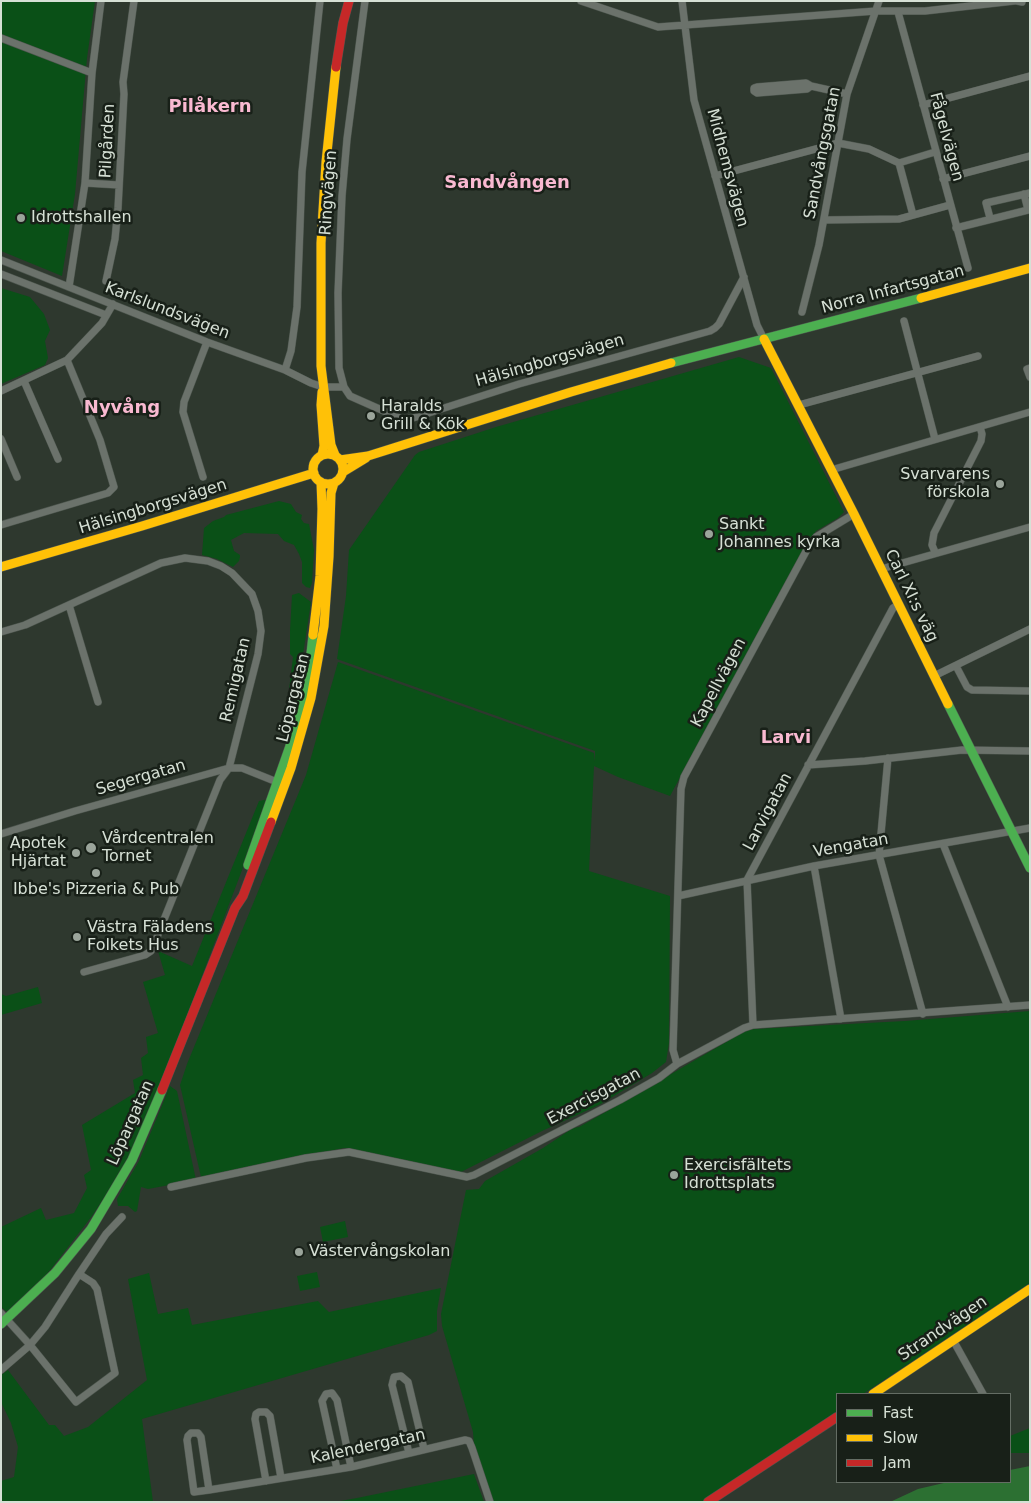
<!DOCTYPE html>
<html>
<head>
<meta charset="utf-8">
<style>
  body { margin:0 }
  #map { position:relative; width:1031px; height:1503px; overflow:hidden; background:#2e382e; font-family:"DejaVu Sans",sans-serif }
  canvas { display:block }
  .frame { position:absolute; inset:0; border:2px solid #d6e0d5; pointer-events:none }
  .legend { position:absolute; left:836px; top:1393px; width:175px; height:90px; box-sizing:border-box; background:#182018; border:1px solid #646d64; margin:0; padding:6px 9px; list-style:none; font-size:15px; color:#d6e0d5 }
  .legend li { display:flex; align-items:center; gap:10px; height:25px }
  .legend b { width:25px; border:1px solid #646d64 }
</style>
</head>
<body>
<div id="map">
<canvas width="1031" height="1503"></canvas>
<div class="frame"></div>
<ul class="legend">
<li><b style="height:6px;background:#4caf50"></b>Fast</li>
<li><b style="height:6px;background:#ffc107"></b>Slow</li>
<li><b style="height:6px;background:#c62828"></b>Jam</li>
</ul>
</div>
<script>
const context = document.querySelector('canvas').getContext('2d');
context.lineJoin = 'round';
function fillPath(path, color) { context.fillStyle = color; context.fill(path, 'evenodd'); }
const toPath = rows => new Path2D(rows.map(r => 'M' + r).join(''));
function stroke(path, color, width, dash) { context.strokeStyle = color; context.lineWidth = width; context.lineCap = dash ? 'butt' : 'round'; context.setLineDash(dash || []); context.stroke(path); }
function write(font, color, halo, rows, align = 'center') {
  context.font = font + ' "DejaVu Sans",sans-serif'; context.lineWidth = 5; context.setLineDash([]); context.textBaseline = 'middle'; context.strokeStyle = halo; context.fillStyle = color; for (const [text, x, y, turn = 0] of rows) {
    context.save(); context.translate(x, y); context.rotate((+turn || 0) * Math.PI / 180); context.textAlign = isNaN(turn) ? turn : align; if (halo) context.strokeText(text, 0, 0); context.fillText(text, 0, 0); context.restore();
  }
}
const green = toPath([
  [1,1,95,1,87,58,75,194,62,276,1,251],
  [1,288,30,297,44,314,50,330,45,341,48,358,45,365,1,384],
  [739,357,771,368,844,512,838,518,816,531,807,543,670,796,618,777,594,766,589,871,670,896,669,1043,666,1062,652,1073,599,1105,542,1131,461,1172,344,1148,201,1177,180,1085,187,1064,306,775,338,662,594,753,595,762,595,751,337,659,346,596,349,550,415,455,419,452,496,427],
  [279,501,291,504,296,512,302,515,301,519,304,523,309,524,314,550,312,583,310,588,306,587,302,583,302,562,299,554,294,545,284,541,278,534,244,533,231,540,234,551,240,555,240,557,239,561,233,567,217,559,202,555,204,528,213,521,224,517,226,515],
  [299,593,311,602,302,661,297,689,294,692,289,690,293,657,290,654,290,631,292,595],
  [269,799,181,1031,150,1109,122,1171,92,1216,45,1277,7,1312,1,1307,1,1227,41,1208,46,1220,74,1213,87,1188,84,1175,91,1170,82,1125,135,1093,133,1080,143,1075,141,1058,148,1053,146,1037,158,1033,143,982,165,975,158,951,192,966,259,801],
  [38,987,42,1003,1,1015,1,994,6,996],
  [1030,1011,1030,1283,863,1394,837,1394,837,1411,701,1502,493,1502,487,1488,474,1445,473,1432,442,1326,441,1314,466,1190,479,1189,485,1181,543,1148,573,1128,579,1127,618,1105,745,1031,754,1029,905,1021],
  [170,1086,177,1091,196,1180,148,1189,141,1187,137,1211,135,1212,128,1206,118,1206,117,1199,139,1161],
  [345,1221,348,1237,323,1242,320,1227],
  [317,1272,320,1287,300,1291,297,1276],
  [149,1273,158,1314,188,1308,192,1325,318,1301,329,1312,441,1288,437,1311,437,1331,429,1335,142,1419,153,1502,1,1502,1,1481,14,1477,18,1447,11,1423,1,1402,1,1375,8,1370,49,1425,55,1425,64,1436,88,1427,147,1380,128,1279],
  [1030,1428,1030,1453,1010,1453,1010,1436],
  [474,1474,484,1502,335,1502,357,1498]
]);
const water = toPath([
  [1030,1466,1030,1502,890,1502,918,1489,948,1482,1010,1482,1010,1470]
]);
const street = toPath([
  [365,1,347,139,342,196,338,293,339,368,344,387,350,396,402,419,413,418,519,384,710,331,715,328,719,324,744,277],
  [581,1,658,27,876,11,925,11,1014,1],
  [682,1,694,100,757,325,764,339],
  [1017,1,1022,2],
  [898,12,968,268],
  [1,38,92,73],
  [811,86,807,89,757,93,754,91,754,88,757,87,806,83,811,86,847,94],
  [923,105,1030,76],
  [899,163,913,215],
  [715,176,838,143,869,149,899,163,935,152],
  [943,179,1030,156],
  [85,183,119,185],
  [990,218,986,203,1030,193],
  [824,220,899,219,950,205],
  [956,228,1028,210,1024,194],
  [1,260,207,342,285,370,311,383,323,387,344,387],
  [1,274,106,315],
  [106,281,115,239,118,208,124,94,123,82,134,1],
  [69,287,85,183,92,73,101,1],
  [802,312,819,245,847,94,879,1],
  [904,321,935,439],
  [1030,368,1027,369,1030,377],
  [285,370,291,351,297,307,302,172,320,1],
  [24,381,58,459],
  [1,391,67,360,102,323,113,304],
  [799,405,978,356],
  [1,439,17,477],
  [831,470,1030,412],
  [203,477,183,412,184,402,207,342],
  [1,525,108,493,114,487,100,440,67,360],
  [935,552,932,545,934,533,981,441,982,434,980,427],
  [881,569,1030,527],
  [69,605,98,702],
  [1,632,25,625,161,563,185,558,208,561,221,566,232,573,252,594,258,611,261,631,258,654,229,768,220,780,155,942,151,951,145,955,84,972],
  [956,666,967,687,972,690,1030,691],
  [934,676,1030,629],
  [888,758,879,855,923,1014],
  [808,765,865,761,962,750,1030,751],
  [1,834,75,811,229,768,242,768,282,784],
  [943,844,1008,1007],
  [814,866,841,1019],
  [678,896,814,866,1030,828],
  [753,1025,747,880,893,608,899,604],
  [677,1064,673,1050,681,789,684,777,810,544,816,537,854,514],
  [171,1187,306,1158,349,1152,467,1177,474,1175,620,1100,659,1078,677,1064,744,1028,753,1025,1030,1005],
  [79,1274,93,1283,97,1289,115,1373,76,1402,30,1345,45,1327,79,1274,106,1234,122,1217],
  [1,1313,30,1345,1,1370],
  [953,1340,983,1394],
  [409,1453,392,1385,394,1377,401,1376,408,1382,424,1449],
  [337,1469,322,1401,326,1394,332,1393,337,1400,351,1467],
  [266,1481,255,1419,256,1414,259,1412,266,1412,270,1416,281,1478],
  [209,1490,201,1437,198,1433,191,1433,188,1436,187,1440,194,1492,209,1490,351,1467,465,1440,469,1441,472,1448,490,1502]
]);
const fast = toPath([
  [671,363,921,298],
  [948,704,1030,868],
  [248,865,290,746,309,672,313,635],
  [1,1324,55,1273,91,1229,132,1160,162,1090]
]);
const slow = toPath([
  [921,298,1030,268],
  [764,339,854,514,948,704],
  [322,392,321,405,324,446,322,455],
  '313 469a15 15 0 1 1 30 0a15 15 0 1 1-30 0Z',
  [335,455,331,445,321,366,321,243,326,162,336,67],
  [340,460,368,456,571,392,671,363],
  [343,472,366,458],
  [1,567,142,526,314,473],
  [313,635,320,576,322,509,321,482],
  [271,822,291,768,311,698,324,626,329,557,331,493,334,483],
  [873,1394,1030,1289]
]);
const jam = toPath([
  [336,67,343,23,349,1],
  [162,1090,235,908,243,896,271,822],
  [708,1502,837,1417]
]);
const markers = [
  [21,218,5,"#9ba59b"],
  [371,416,5,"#9ba59b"],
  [1000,484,5,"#9ba59b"],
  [709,534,5,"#9ba59b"],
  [91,848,6,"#9ba59b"],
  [76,853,5,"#9ba59b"],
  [96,873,5,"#9ba59b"],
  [77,937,5,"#9ba59b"],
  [674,1175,5,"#9ba59b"],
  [299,1252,5,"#9ba59b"]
];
const streetNames = [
  ["Fågelvägen",946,137,75],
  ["Pilgården",108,141,-87],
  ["Sandvångsgatan",823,153,-79],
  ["Midhemsvägen",727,168,75],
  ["Ringvägen",329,193,-86],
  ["Norra Infartsgatan",893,290,-15],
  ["Karlslundsvägen",167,311,21],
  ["Hälsingborgsvägen",550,361,-16],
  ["Hälsingborgsvägen",153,507,-17],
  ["Carl XI:s väg",911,596,64],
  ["Remigatan",236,680,-77],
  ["Kapellvägen",719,683,-62],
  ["Löpargatan",294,698,-76],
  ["Segergatan",141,778,-16],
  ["Larvigatan",768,812,-62],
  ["Vengatan",851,846,-10],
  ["Exercisgatan",594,1097,-28],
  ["Löpargatan",131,1123,-66],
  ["Strandvägen",943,1329,-34],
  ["Kalendergatan",368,1447,-12]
];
const poiNames = [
  ["Idrottshallen",31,218],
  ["Haralds",381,407],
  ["Grill & Kök",381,425],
  ["Svarvarens",990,475,"right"],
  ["förskola",990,493,"right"],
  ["Sankt",719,525],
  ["Johannes kyrka",719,543],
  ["Vårdcentralen",102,839],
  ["Tornet",102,857],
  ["Apotek",66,844,"right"],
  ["Hjärtat",66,862,"right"],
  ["Ibbe's Pizzeria & Pub",96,890,"center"],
  ["Västra Fäladens",87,928],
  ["Folkets Hus",87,946],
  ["Exercisfältets",684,1166],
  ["Idrottsplats",684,1184],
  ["Västervångskolan",309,1252]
];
const neighbourhoodNames = [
  ["Pilåkern",210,107],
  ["Sandvången",507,183],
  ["Nyvång",122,408],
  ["Larvi",786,738]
];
fillPath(green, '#0a5017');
fillPath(water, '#2c7032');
stroke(street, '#4c554d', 8);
stroke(fast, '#4c554d', 10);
stroke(slow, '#4c554d', 10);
stroke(jam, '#4c554d', 10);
stroke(street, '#6b726b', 7);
stroke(fast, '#4caf50', 9);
stroke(slow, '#ffc107', 9);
stroke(jam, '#c62828', 9);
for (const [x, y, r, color] of markers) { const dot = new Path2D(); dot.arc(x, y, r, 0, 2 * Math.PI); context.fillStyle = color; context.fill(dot); stroke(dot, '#182018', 2); }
write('16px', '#d6e0d5', '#182018', streetNames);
write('16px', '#d6e0d5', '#182018', poiNames, 'left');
write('bold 18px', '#f9b9d1', '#182018', neighbourhoodNames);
</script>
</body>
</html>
